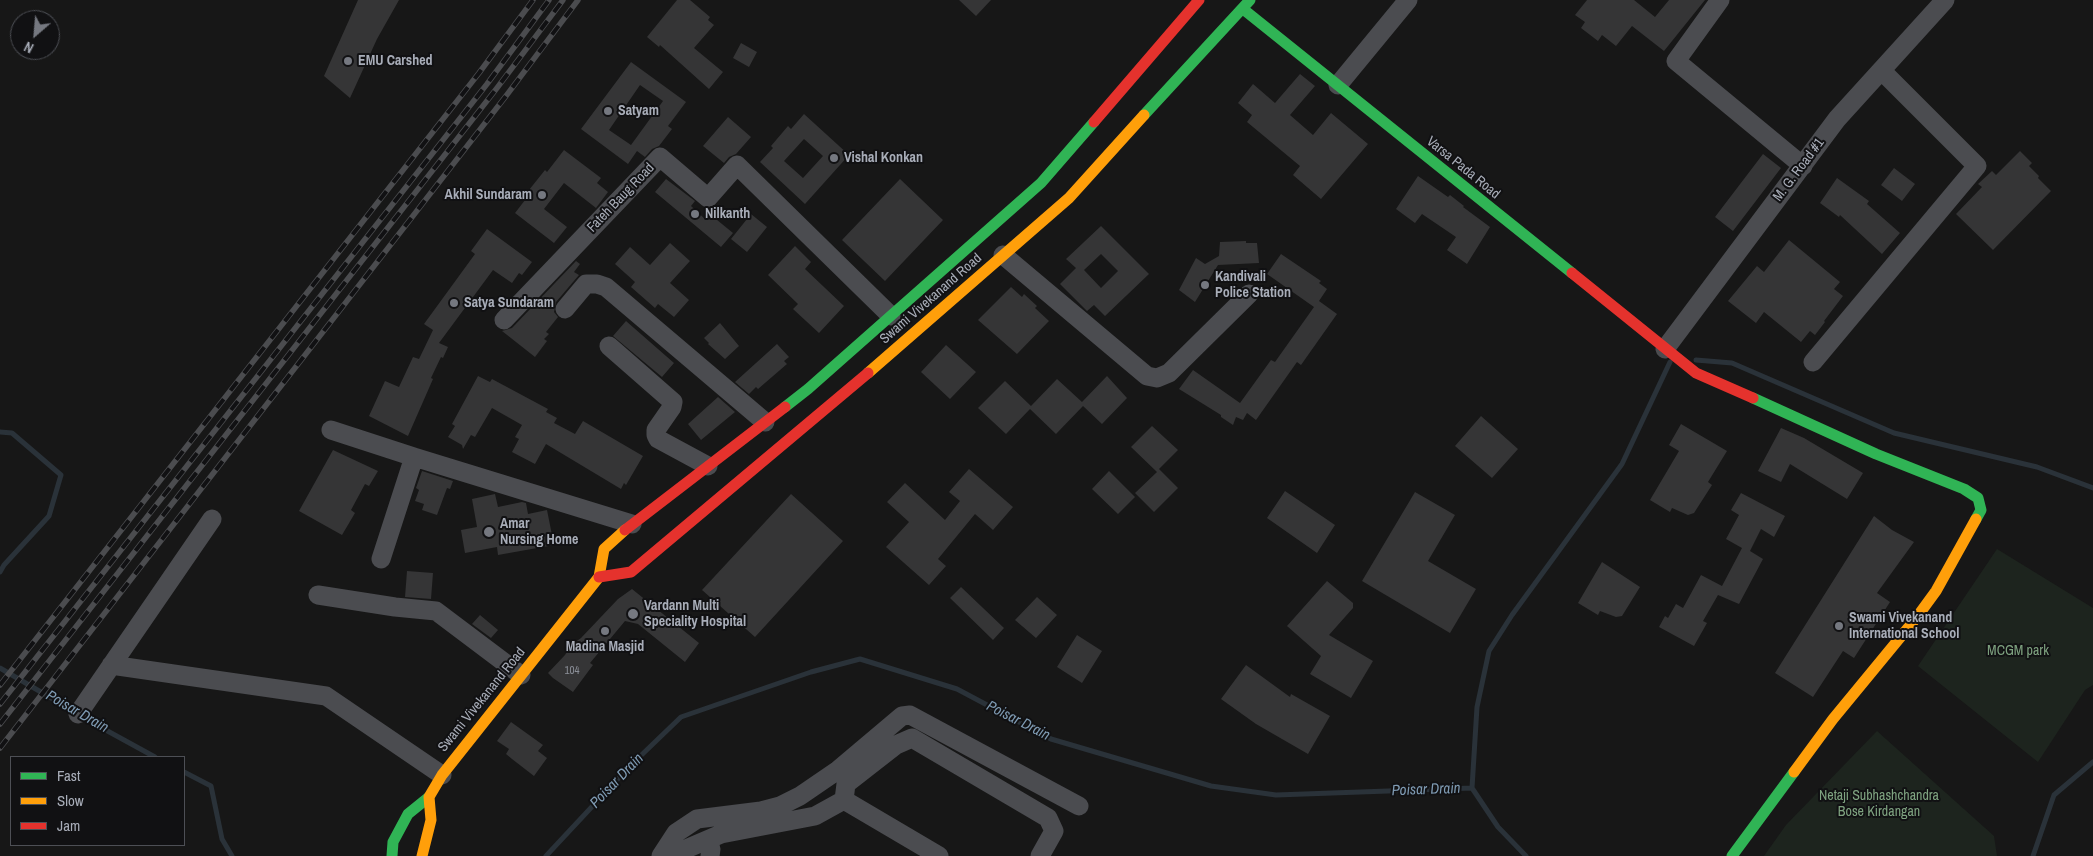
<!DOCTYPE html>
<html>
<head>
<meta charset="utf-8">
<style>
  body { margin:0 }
  #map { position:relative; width:2093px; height:856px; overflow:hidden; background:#171717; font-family:"Archivo Narrow",sans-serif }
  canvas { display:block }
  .legend { position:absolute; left:10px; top:756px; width:175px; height:90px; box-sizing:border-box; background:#111113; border:1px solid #4d4f55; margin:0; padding:6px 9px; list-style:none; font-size:15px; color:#a8adb8 }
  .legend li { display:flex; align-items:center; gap:10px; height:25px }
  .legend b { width:25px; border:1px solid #4d4f55 }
  .north { position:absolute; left:10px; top:10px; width:50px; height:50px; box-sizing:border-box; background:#111113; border:1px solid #4d4f55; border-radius:50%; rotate:207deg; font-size:14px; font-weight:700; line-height:20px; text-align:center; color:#a8adb8 }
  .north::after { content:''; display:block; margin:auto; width:18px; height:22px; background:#757880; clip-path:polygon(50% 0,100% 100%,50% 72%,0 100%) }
</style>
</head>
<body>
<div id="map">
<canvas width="2093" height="856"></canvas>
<ul class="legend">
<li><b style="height:6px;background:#30b455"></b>Fast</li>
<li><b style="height:6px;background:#ff9f0a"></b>Slow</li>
<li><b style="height:6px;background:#e5322d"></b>Jam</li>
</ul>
<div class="north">N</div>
</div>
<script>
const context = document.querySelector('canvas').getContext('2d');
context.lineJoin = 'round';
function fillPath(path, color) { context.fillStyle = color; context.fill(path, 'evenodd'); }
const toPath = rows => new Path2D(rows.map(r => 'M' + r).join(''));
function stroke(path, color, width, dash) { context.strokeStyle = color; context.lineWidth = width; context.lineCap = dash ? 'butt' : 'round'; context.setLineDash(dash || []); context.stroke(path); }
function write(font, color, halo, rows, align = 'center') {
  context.font = font + ' "Archivo Narrow",sans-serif'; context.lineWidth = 4; context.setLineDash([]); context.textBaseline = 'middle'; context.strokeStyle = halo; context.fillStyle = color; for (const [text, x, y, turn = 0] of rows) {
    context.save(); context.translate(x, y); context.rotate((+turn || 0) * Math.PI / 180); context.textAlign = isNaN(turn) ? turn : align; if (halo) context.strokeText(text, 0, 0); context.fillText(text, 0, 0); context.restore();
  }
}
const green = toPath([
  [1997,549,2093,608,2093,685,2085,690,2038,762,1918,666],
  [1877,731,1994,836,1997,856,1764,856,1786,825]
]);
const stream = toPath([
  [1696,360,1732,363,1894,433,2037,467,2093,488],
  [0,432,12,433,61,475,49,516,4,565,0,572],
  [0,668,75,712],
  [82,717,155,757],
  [184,772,211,786,222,839,232,856],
  [1472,788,1477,707,1489,651,1512,615,1622,464,1670,362],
  [546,856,629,767,681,717,811,672,860,659,957,689,1051,739,1211,786,1276,795,1472,788,1498,827,1526,856],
  [2033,856,2054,795,2093,762]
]);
const building = toPath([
  [358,0,399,0,377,39,350,98,324,76],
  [677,0,690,0,710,17,708,20,714,25,694,48,723,72,709,89,660,45,659,47,647,37],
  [959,0,991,0,976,16],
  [1587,0,1634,0,1655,17,1669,0,1705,0,1664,51,1632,26,1616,46,1602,35,1598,41,1581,28,1585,22,1575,15],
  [741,43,757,52,749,67,733,58],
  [631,62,686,102,668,126,672,129,659,146,652,149,645,157,637,151,628,164,581,129],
  [640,85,663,101,631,145,609,130],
  [1300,74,1315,86,1290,115,1313,135,1331,113,1368,144,1321,199,1293,175,1300,166,1247,122,1252,115,1238,103,1253,84,1275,103],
  [804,114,849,155,805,204,760,162,773,148,771,146,788,126,791,129],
  [804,139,823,156,803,178,784,161],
  [728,117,751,137,736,154,729,157,724,163,703,146],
  [564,150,601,178,597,183,608,192,596,208,564,183,544,209,567,227,554,243,515,213,532,191,529,190,545,170,547,172],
  [2020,151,2032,163,2029,166,2039,176,2038,178,2051,191,1993,250,1956,214,1982,187,1978,184,1992,171,1996,175],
  [1763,154,1781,168,1733,231,1715,217],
  [1894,168,1915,184,1902,201,1881,185],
  [1418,176,1448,197,1450,195,1464,206,1463,207,1490,227,1467,264,1447,250,1456,237,1422,214,1415,223,1396,209],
  [1837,178,1869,201,1867,204,1900,233,1882,254,1840,215,1839,217,1820,203],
  [666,179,695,201,691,206,706,220,711,215,733,233,721,247,655,192],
  [900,179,943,220,885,281,842,240],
  [751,214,767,227,747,252,731,239],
  [1101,226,1149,274,1105,316,1094,305,1087,311,1060,284,1076,268,1066,259],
  [1101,254,1118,271,1101,288,1084,270],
  [487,229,532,262,522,275,519,273,512,283,493,270,439,343,448,347,443,358,441,357,431,378,433,379,408,436,369,416,385,381,399,387,413,357,419,359,433,330,424,324,475,254,471,251],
  [1789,240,1840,282,1834,289,1843,296,1824,321,1825,322,1815,335,1810,331,1801,342,1764,312,1756,323,1728,301,1757,266,1764,272],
  [1246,241,1246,243,1257,243,1259,263,1218,265,1195,302,1179,290,1196,258,1205,264,1219,256,1220,242],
  [670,243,690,261,670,283,689,300,674,317,658,304,655,308,631,287,635,282,615,264,630,247,650,265],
  [795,246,811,262,805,269,844,306,819,333,793,309,798,304,768,275],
  [1281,254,1321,281,1319,283,1327,289,1319,301,1337,314,1301,365,1297,362,1256,420,1247,413,1243,420,1236,417,1233,425,1221,417,1221,415,1179,389,1193,370,1240,403,1271,360,1275,362,1314,307,1267,274],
  [576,261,580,264,574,272,579,275,556,302,554,312,558,317,546,332,549,334,544,339,547,341,535,357,502,331,512,328],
  [1011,287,1022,297,1024,294,1037,306,1035,308,1049,321,1017,354,978,320],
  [626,321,674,363,662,377,613,336],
  [720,323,739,346,725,359,708,344,709,343,704,338],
  [777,344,789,357,784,361,787,364,758,389,756,387,749,394,735,382],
  [946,345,976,372,950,399,921,372],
  [478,376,490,382,492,379,548,409,546,412,557,418,554,423,575,434,583,421,643,456,626,485,624,483,621,489,546,444,535,464,512,452,519,439,515,437,522,425,492,408,475,437,471,435,463,449,462,445,448,437,455,426,452,424],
  [1107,376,1127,398,1102,424,1083,406,1056,434,1030,409,1006,434,978,408,1005,381,1031,406,1057,379,1082,402],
  [718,397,735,412,701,440,688,424],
  [1481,416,1518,449,1492,478,1455,446],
  [1681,424,1727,451,1708,482,1712,485,1694,513,1688,515,1672,508,1670,512,1650,500,1679,451,1669,445],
  [1152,426,1178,450,1159,469,1178,488,1154,512,1135,493,1157,472,1131,447],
  [1781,428,1804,438,1863,473,1847,499,1790,464,1781,482,1758,471],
  [333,450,378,471,369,486,365,484,351,510,355,513,342,535,299,511],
  [969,469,1013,507,993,530,975,514,938,559,946,566,929,585,886,547,909,522,887,502,905,483,945,520,960,501,949,492],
  [422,471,453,481,450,489,447,488,437,515,422,510,424,504,415,501,419,490,416,488],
  [1109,471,1135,497,1118,514,1092,489],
  [1285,491,1335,525,1317,553,1267,518],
  [1415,492,1455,515,1428,561,1476,589,1450,633,1362,581],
  [1741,493,1785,516,1774,537,1761,529,1750,551,1763,559,1739,604,1718,595,1703,621,1707,623,1694,646,1659,627,1665,616,1668,618,1676,604,1683,608,1701,575,1722,586,1742,548,1726,539,1739,515,1731,510],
  [495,494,498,507,522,502,526,503,528,514,547,510,554,545,498,555,497,547,465,553,461,530,477,527,472,499],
  [791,494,843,541,755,637,702,590],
  [1874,516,1892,530,1914,542,1877,593,1890,602,1854,658,1843,651,1813,697,1775,673],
  [1602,562,1640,587,1622,616,1616,617,1600,611,1598,615,1578,603],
  [407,571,433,573,431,599,405,597],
  [1327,581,1353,603,1353,608,1329,635,1373,661,1351,698,1310,674,1321,656,1287,626],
  [961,587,1004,628,993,640,950,598],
  [632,589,699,643,685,662,638,624,625,621,590,663,593,665,573,692,553,678,548,673,565,655,571,645,581,638,618,599],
  [1037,597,1057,615,1036,638,1015,620],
  [480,615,498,630,491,638,472,624],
  [1077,635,1102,651,1082,683,1057,667],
  [1246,665,1290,697,1291,694,1330,716,1308,754,1256,724,1221,699],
  [511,722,543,745,538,751,547,758,534,776,512,759,506,754,509,749,497,741]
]);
const street = toPath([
  [1720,0,1676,61,1803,166],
  [1338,85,1408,0],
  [1003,255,1147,376,1157,378,1169,373,1249,294],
  [565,309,586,284,597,284,606,287,765,422],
  [504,320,660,157,708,198,737,165,891,316],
  [609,346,673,402,672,407,656,430,656,435,658,439,708,466],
  [1665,349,1837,119,1945,0],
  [1813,362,1977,166,1882,71],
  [331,430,414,457],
  [381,559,414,457,632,524],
  [318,595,395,607,436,611,521,675],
  [111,665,326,696,442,775],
  [78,714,212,519],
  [844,800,846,784,896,745,912,738,1048,818,1054,831,1040,856],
  [844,800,939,856],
  [704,842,711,849,710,856],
  [661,856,676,833,697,819,761,811,780,806,800,796,838,770,902,716,910,715,1079,806],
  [681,856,686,849,721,834,815,816,844,800]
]);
const fast = toPath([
  [1243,9,1572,273],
  [1144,115,1250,0],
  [1753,398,1876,454,1964,489,1978,498,1981,510,1976,519],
  [785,407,808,389,1041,183,1094,122],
  [392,856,393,842,408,814,429,797],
  [1732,856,1794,772]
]);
const slow = toPath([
  [868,373,1069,198,1144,115],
  [1794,772,1833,719,1917,617,1936,591,1976,519],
  [422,856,431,820,429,797,442,775,599,577,604,549,625,530]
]);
const jam = toPath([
  [1094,122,1199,0],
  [1572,273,1696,373,1753,398],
  [625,530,785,407],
  [599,577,631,572,868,373]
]);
const rail = toPath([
  [0,685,479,73,533,0],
  [0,704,487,84,549,0],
  [0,724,497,88,563,0],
  [0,748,506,96,578,0]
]);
const markers = [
  [348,61,5,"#757880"],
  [608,111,5,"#757880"],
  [834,158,5,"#757880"],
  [542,195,5,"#757880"],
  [695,214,5,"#757880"],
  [1205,285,5,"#757880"],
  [454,303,5,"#757880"],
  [489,532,6,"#757880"],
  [633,614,6,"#757880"],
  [1839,626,5,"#757880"],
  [605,631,5,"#757880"]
];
const numberNames = [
  ["104",572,671]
];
const poiNames = [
  ["EMU Carshed",358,61],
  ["Satyam",618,111],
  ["Vishal Konkan",844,158],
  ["Akhil Sundaram",532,195,"right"],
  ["Nilkanth",705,214],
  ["Kandivali",1215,277],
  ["Police Station",1215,293],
  ["Satya Sundaram",464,303],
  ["Amar",500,524],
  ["Nursing Home",500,540],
  ["Vardann Multi",644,606],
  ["Speciality Hospital",644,622],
  ["Swami Vivekanand",1849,618],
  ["International School",1849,634],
  ["Madina Masjid",605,647,"center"]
];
const streetNames = [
  ["Varsa Pada Road",1463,168,39],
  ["M. G. Road #1",1799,170,-53],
  ["Fateh Baug Road",621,198,-46],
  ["Swami Vivekanand Road",931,299,-41],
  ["Swami Vivekanand Road",482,700,-51]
];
const parkNames = [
  ["MCGM park",2018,651],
  ["Netaji Subhashchandra",1879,796],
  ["Bose Kirdangan",1879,812]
];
const waterNames = [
  ["Poisar Drain",77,712,30],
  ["Poisar Drain",1018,721,27],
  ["Poisar Drain",617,781,-46],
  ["Poisar Drain",1426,790,-2]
];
fillPath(green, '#1d241e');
stroke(stream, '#2a3239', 5);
fillPath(building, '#353536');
stroke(street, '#4b4c50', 19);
stroke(fast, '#30b455', 11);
stroke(slow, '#ff9f0a', 11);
stroke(jam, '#e5322d', 11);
stroke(rail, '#4b4c4f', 5.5);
stroke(rail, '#111113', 4, [11]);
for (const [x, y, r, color] of markers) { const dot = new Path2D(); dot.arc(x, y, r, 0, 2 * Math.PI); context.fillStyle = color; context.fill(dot); stroke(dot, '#111113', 2); }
write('11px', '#8b8f98', null, numberNames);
write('bold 14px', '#a8adb8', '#111113', poiNames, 'left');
write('14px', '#a8adb8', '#111113', streetNames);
write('14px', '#7fa381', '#111113', parkNames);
write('italic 15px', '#7f9bb3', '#111113', waterNames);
</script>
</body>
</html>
